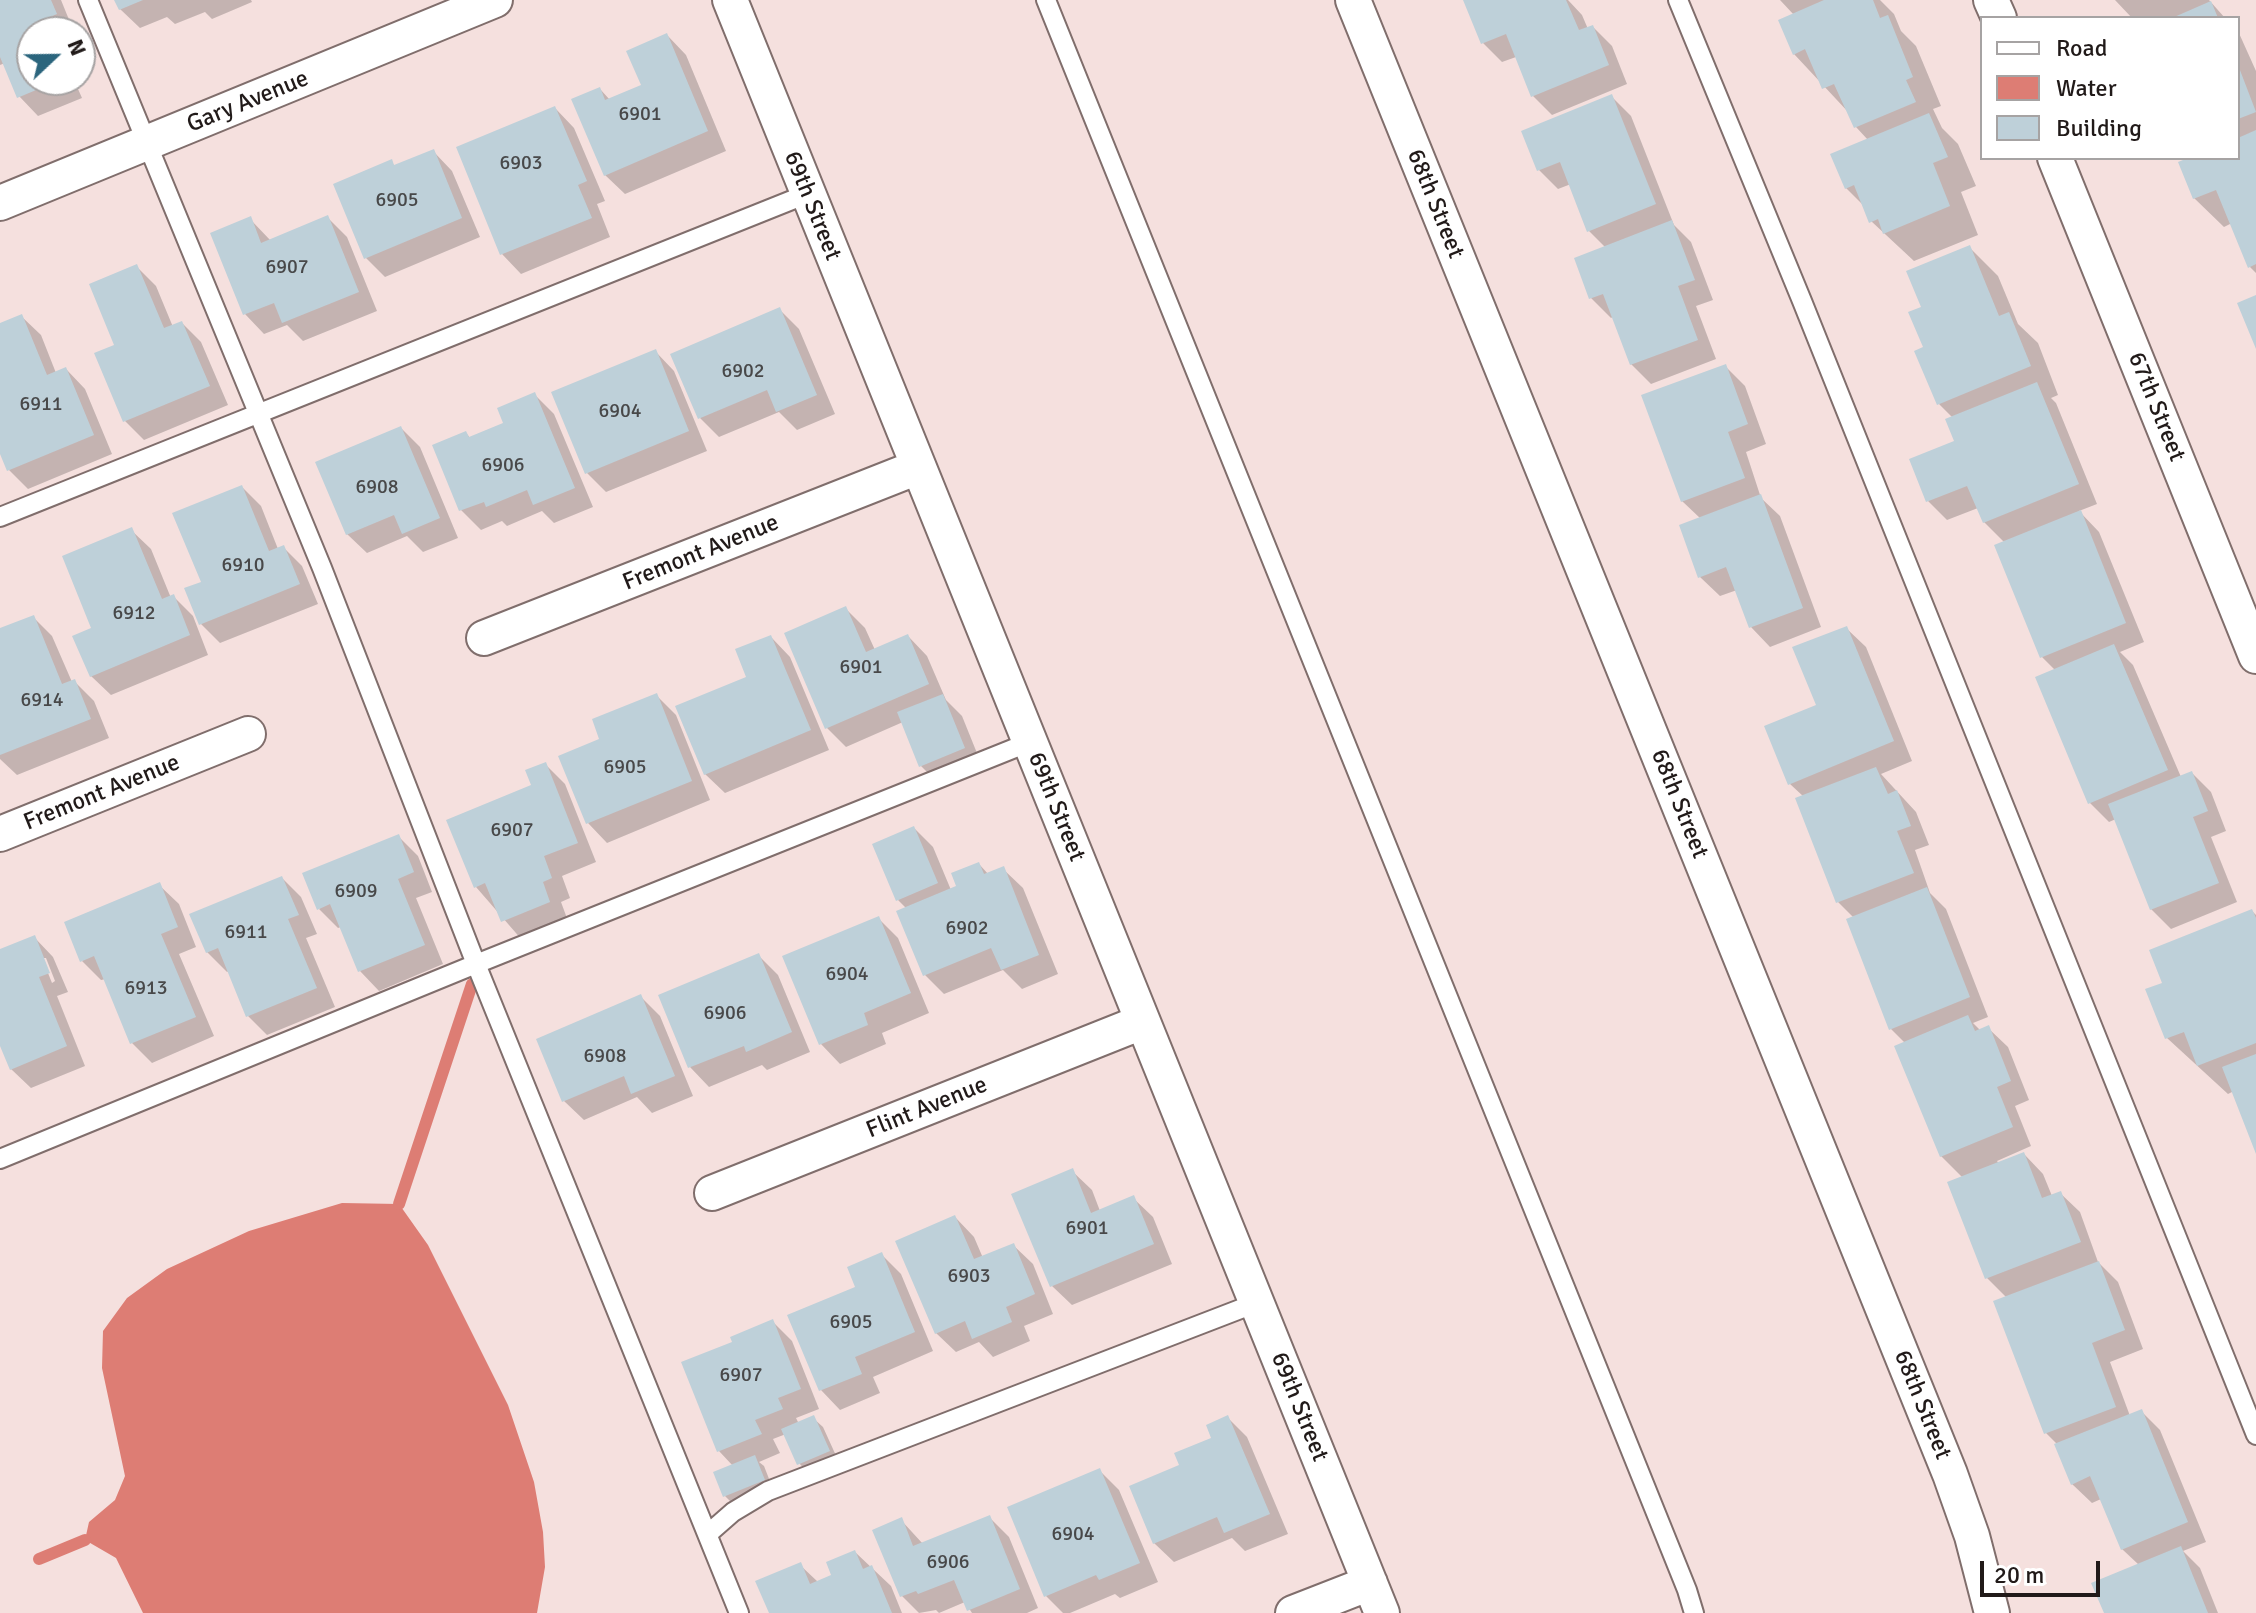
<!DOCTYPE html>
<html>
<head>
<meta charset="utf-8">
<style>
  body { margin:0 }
  #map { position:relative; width:2256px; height:1613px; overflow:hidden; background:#f5e0de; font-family:Signika,sans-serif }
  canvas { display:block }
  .legend { position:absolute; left:1980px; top:16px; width:260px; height:144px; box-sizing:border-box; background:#fff; border:2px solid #a6a3a3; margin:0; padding:10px 14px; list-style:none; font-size:24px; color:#211a19 }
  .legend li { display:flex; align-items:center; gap:16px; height:40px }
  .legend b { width:40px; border:2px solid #a6a3a3 }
  .north { position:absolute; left:16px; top:16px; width:80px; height:80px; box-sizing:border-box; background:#fff; border:2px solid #a6a3a3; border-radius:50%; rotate:68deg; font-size:22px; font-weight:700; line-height:32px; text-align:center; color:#211a19 }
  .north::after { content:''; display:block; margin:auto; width:28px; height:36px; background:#2b657d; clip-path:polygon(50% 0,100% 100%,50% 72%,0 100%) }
  .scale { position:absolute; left:1980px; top:1561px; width:120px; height:36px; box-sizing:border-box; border:4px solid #211a19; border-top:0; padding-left:10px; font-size:24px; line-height:28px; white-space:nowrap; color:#211a19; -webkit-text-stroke:6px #fff; paint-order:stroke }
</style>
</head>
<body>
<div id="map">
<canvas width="2256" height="1613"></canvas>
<ul class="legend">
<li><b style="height:10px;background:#fff"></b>Road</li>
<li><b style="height:22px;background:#dd7d74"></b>Water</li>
<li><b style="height:22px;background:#bed0d9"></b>Building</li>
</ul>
<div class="north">N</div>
<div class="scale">20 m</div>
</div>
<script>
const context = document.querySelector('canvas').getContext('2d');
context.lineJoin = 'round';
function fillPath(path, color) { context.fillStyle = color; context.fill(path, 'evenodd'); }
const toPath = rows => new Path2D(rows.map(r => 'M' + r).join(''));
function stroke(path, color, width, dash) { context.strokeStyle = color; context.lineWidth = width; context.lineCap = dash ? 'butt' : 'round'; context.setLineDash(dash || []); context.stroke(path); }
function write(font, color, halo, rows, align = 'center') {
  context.font = font + ' Signika,sans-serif'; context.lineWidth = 6; context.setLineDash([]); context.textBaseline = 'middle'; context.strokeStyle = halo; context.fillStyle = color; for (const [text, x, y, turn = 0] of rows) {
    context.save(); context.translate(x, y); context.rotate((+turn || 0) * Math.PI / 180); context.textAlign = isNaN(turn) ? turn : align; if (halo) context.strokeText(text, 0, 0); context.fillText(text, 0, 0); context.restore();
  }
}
const water = toPath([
  [342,1203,399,1204,428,1245,508,1405,534,1482,543,1532,545,1567,537,1613,143,1613,116,1558,85,1540,89,1522,115,1500,125,1476,102,1368,103,1331,127,1298,167,1269,249,1231]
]);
const shadow = toPath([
  [0,0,61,0,74,32,32,32,32,80,74,80,82,98,38,116,19,96,5,63,0,65],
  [116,0,251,0,252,2,212,19,205,12,175,24,167,17,140,28,120,9],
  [1469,0,1568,0,1582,15,1588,29,1593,27,1612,46,1627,84,1552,115,1533,96,1516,57,1502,62,1483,43],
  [1780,0,1880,0,1894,14,1901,31,1916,46,1941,106,1933,109,1942,128,1958,144,1976,186,1961,192,1978,235,1914,261,1871,221,1864,206,1846,188,1868,140,1856,127,1850,114,1794,54,1794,15],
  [2115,0,2209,0,2225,18,2132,18],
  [2238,31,2256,71,2256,273,2250,267,2232,223,2224,227,2194,198,2193,158,2238,158],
  [667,35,686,55,726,151,625,194,605,175,600,89,610,100,643,86],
  [1612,97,1631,116,1674,225,1691,242,1713,300,1696,306,1716,359,1651,384,1631,364,1614,316,1611,318,1591,298,1577,259,1606,248,1589,231,1571,184,1558,189,1538,169],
  [555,108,574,128,605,201,597,204,610,237,521,274,502,254,458,148],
  [433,151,452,171,480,237,385,277,366,258,391,162,396,167],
  [328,218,347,237,377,311,303,341,287,325,264,334,245,314,250,219,271,241],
  [1969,247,1998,276,2018,324,2038,343,2058,395,2051,398,2056,403,2097,504,2079,511,2099,532,2144,642,2120,652,2133,665,2181,777,2192,773,2211,792,2226,831,2211,837,2237,902,2171,929,2151,909,2116,819,2109,822,2090,803,2056,671,2042,657,2005,543,1984,522,1978,508,1947,520,1928,501,1956,442,1953,418,1939,404,1926,348,1924,308],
  [137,267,156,286,173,327,182,323,201,342,228,405,144,440,125,421,117,346],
  [780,310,799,329,835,414,797,430,779,412,719,437,700,418],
  [21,316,41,335,56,373,66,369,85,389,112,454,28,489,9,470,0,449,0,325],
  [655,351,674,371,707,451,606,492,587,473],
  [1725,366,1745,386,1766,444,1746,452,1761,498,1780,516,1821,627,1770,647,1751,627,1737,590,1720,596,1700,577,1701,519,1682,501],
  [535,395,554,414,593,507,554,523,542,511,507,526,502,521,481,530,461,510,434,446,466,433,471,439,506,424],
  [401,428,420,447,458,538,423,552,407,536,367,553,347,534],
  [242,487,261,506,278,549,283,547,302,566,318,604,220,643,201,624,204,583],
  [131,530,151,549,171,598,173,596,193,616,208,655,111,695,91,676,94,629],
  [846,609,865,628,875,650,908,636,927,656,946,700,962,716,983,768,940,785,921,766,903,722,846,747,826,727],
  [33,617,52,636,72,682,74,681,94,701,109,738,17,775,0,759,0,631],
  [1846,628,1866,647,1912,761,1881,774,1916,812,1929,845,1915,850,1930,893,1946,909,1988,1017,1973,1023,1981,1031,1988,1028,2008,1047,2029,1100,2015,1106,2031,1146,1997,1161,1999,1164,2024,1154,2043,1174,2052,1196,2060,1193,2080,1212,2098,1262,2118,1282,2143,1349,2110,1362,2130,1416,2141,1411,2160,1430,2206,1542,2183,1551,2200,1568,2218,1613,2106,1613,2139,1565,2122,1549,2101,1499,2092,1503,2072,1484,2058,1445,2046,1433,2007,1298,1987,1278,1950,1183,1963,1178,1941,1156,1906,1044,1890,1028,1854,918,1838,902,1804,797,1790,784],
  [771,637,790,657,829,750,725,793,705,774,749,678],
  [656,695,676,715,710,800,607,843,588,823,602,740],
  [545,764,565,784,596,862,562,876,570,898,561,902,568,921,522,940,476,887],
  [914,828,933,847,951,890,959,887,979,864,989,875,1003,869,1023,888,1058,974,1022,989,1003,970,944,994,925,975,907,909,898,900],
  [398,836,418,856,432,892,416,898,443,964,379,991,360,971,341,927,338,928,319,909],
  [282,878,301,897,317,934,306,938,335,1007,267,1035,248,1016,229,971,227,972,207,952],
  [159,885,179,904,196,947,179,954,214,1036,152,1063,132,1043,106,979,101,980,82,961],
  [2252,911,2256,915,2256,1149,2234,1091,2228,1094,2167,1038,2164,984],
  [879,919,898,938,929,1013,882,1033,886,1044,840,1064,821,1044,785,957],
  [34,937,53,957,68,992,57,996,85,1066,31,1088,11,1069,0,1041,0,951],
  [42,958,46,958,55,981,52,983],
  [759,956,778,975,810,1052,767,1070,762,1065,709,1087,690,1067],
  [640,996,660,1016,693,1096,652,1113,637,1097,584,1120,564,1101],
  [1072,1171,1092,1190,1100,1211,1133,1198,1153,1217,1172,1264,1072,1305,1052,1286],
  [955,1217,974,1237,983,1258,1013,1245,1033,1264,1053,1314,1024,1326,1030,1341,993,1357,979,1342,956,1352,936,1333],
  [882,1255,901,1274,933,1351,873,1377,880,1393,840,1410,821,1390,790,1316,858,1288],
  [773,1322,792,1341,819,1409,796,1418,799,1424,813,1418,823,1427,838,1460,808,1473,799,1463,786,1434,773,1439,780,1453,759,1462,764,1466,773,1489,734,1505,724,1495,733,1466,719,1451,734,1343],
  [1228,1418,1247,1437,1288,1534,1245,1551,1232,1538,1174,1562,1154,1543],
  [1100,1471,1119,1490,1158,1582,1120,1598,1115,1594,1070,1613,1063,1613,1046,1596],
  [989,1517,1009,1537,1038,1608,1027,1613,972,1613,965,1602,939,1613,936,1610,919,1613,902,1596,901,1520,923,1544],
  [855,1552,891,1586,902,1613,771,1613,800,1565,818,1582,834,1576]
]);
const stream = toPath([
  [399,1204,472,984],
  [39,1559,85,1540]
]);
const building = toPath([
  [0,0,51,0,57,14,40,21,44,32,32,32,32,80,60,80,17,98,0,57],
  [114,0,143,0,119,10],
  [1463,0,1566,0,1579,30,1593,25,1609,65,1531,97,1506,34,1481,44],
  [1824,0,1873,0,1880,18,1888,15,1913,77,1906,80,1916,102,1854,128,1834,84,1822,89,1805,49,1793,55,1778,20],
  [2211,1,2218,18,2172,18],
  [667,33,708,131,604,176,571,99,600,87,605,100,641,85,626,51],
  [2238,65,2256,112,2238,119],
  [1612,94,1656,204,1587,232,1560,162,1537,171,1521,131],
  [555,106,587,181,578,185,592,218,500,255,456,147],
  [1929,113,1948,157,1933,163,1950,206,1883,234,1878,219,1869,223,1854,185,1845,189,1830,154],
  [2256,130,2256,264,2248,268,2216,190,2193,199,2178,162,2188,158,2238,158,2238,138],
  [434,149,462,218,364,259,333,184,392,159,394,165],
  [328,215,359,292,282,323,274,303,243,315,210,233,251,216,261,243],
  [1672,220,1695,280,1678,286,1698,340,1630,365,1603,294,1589,299,1574,258],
  [1970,245,1999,316,2009,312,2031,366,1937,405,1914,351,1923,347,1908,312,1921,307,1906,271],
  [137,264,164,328,182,321,210,386,123,422,94,353,114,345,89,284],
  [2256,295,2256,349,2237,303],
  [780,307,817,395,776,412,767,390,698,419,670,354],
  [22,314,47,375,66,367,94,435,7,471,0,454,0,323],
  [656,349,689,431,585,474,551,392],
  [1726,364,1748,424,1728,432,1745,478,1681,502,1641,395],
  [2037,382,2079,484,1983,523,1967,486,1926,502,1909,459,1954,441,1945,419],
  [535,392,575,488,533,505,527,490,486,507,484,502,459,511,432,445,466,431,469,437,503,423,497,408],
  [401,426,440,518,402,534,394,515,346,535,315,462],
  [242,485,269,551,284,545,300,584,199,625,184,588,201,582,172,513],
  [1761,494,1803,608,1749,628,1726,567,1698,578,1679,525],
  [2081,510,2126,623,2040,658,1994,545],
  [132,527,162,599,174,594,190,635,90,677,72,636,91,628,62,556],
  [846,606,866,652,908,634,929,684,825,729,784,633],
  [34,615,62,684,75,679,91,719,0,755,0,628],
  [1847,626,1894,741,1788,785,1764,726,1816,705,1792,647],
  [771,635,811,730,704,775,675,706,746,677,735,649],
  [2114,644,2168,770,2088,804,2035,677],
  [657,693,692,781,586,824,558,756,599,739,592,719],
  [943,694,965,748,919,767,897,712],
  [546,762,578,843,544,856,552,878,543,882,550,902,501,922,485,883,474,888,446,820,531,785,525,770],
  [1876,767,1888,794,1897,790,1911,826,1897,831,1914,873,1836,903,1795,798],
  [2192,771,2208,811,2193,817,2219,883,2150,910,2108,804],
  [914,826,938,883,896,901,872,844],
  [399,834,414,872,398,879,425,945,358,972,330,904,317,910,302,873],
  [979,862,984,874,1004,866,1039,955,1001,970,991,948,923,976,896,911,956,886,951,873],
  [282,876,299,915,288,919,317,988,246,1017,218,948,206,953,189,914],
  [160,882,178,927,161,934,196,1017,130,1044,94,956,80,962,64,922],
  [1927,887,1970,997,1889,1030,1846,919],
  [2252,909,2256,918,2256,1043,2197,1066,2184,1032,2165,1039,2145,989,2162,983,2149,950],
  [879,916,911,993,864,1013,868,1025,819,1045,782,956],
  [35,935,50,973,39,977,67,1046,10,1070,0,1046,0,949],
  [759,953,792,1032,746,1052,744,1046,688,1068,658,995],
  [641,994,675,1076,631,1094,624,1076,562,1102,536,1039],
  [1968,1015,1975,1031,1989,1025,2011,1081,1997,1087,2013,1127,1940,1157,1894,1046],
  [2256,1054,2256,1154,2222,1067],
  [2024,1152,2042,1198,2061,1191,2081,1242,1985,1279,1947,1182],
  [1073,1168,1091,1213,1134,1195,1154,1244,1050,1287,1011,1194],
  [955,1215,974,1259,1014,1243,1035,1294,1006,1307,1012,1322,972,1339,965,1321,935,1334,895,1241],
  [882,1252,915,1332,855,1357,862,1374,819,1391,787,1315,855,1287,847,1267],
  [2099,1261,2125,1330,2092,1343,2116,1407,2044,1434,1993,1301],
  [773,1319,801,1389,778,1398,783,1409,755,1420,762,1434,717,1452,681,1362,732,1342,730,1337],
  [2142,1409,2188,1522,2121,1550,2090,1476,2071,1485,2054,1444],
  [814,1415,830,1451,797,1465,781,1429],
  [1228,1415,1270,1514,1224,1533,1217,1517,1153,1544,1129,1486,1179,1465,1174,1453,1211,1438,1206,1425],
  [755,1455,765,1480,723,1497,713,1472],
  [1100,1468,1140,1563,1099,1580,1096,1575,1044,1597,1007,1507],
  [990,1515,1020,1589,967,1611,954,1580,918,1594,916,1591,900,1597,872,1530,902,1517,913,1546],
  [2181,1546,2208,1613,2104,1613,2091,1583],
  [855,1550,863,1569,872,1565,892,1613,769,1613,755,1581,801,1562,810,1584,831,1575,826,1562]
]);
const service = toPath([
  [88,0,322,568,476,964,739,1613],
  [1046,0,1687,1590,1694,1613],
  [1678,0,1802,301,2256,1435],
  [0,517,807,194],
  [0,1159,476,964,1030,742],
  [709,1533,733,1512,768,1491,1256,1303]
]);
const minor = toPath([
  [730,0,1382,1613],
  [1353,0,1950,1474,1972,1536,1992,1613],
  [1991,0,1999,18],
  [2055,158,2256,656],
  [0,203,495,0],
  [484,638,918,467],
  [0,834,248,734],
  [712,1193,1142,1022],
  [1293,1613,1370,1583]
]);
const numberNames = [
  ["6901",640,115],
  ["6903",521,164],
  ["6905",397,201],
  ["6907",287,268],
  ["6902",743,372],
  ["6911",41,405],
  ["6904",620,412],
  ["6906",503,466],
  ["6908",377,488],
  ["6910",243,566],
  ["6912",134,614],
  ["6901",861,668],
  ["6914",42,701],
  ["6905",625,768],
  ["6907",512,831],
  ["6909",356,892],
  ["6902",967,929],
  ["6911",246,933],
  ["6904",847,975],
  ["6913",146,989],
  ["6906",725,1014],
  ["6908",605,1057],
  ["6901",1087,1229],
  ["6903",969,1277],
  ["6905",851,1323],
  ["6907",741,1376],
  ["6904",1073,1535],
  ["6906",948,1563]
];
const streetNames = [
  ["Gary Avenue",248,102,-22],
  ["68th Street",1435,204,68],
  ["69th Street",812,206,68],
  ["67th Street",2156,407,68],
  ["Fremont Avenue",701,553,-22],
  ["Fremont Avenue",102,793,-22],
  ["68th Street",1679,804,68],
  ["69th Street",1056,807,68],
  ["Flint Avenue",927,1108,-22],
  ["68th Street",1922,1405,68],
  ["69th Street",1299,1407,68]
];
fillPath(water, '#dd7d74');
fillPath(shadow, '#0003');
stroke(stream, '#dd7d74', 12);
fillPath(building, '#bed0d9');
stroke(service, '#806e6c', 22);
stroke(minor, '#806e6c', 38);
stroke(service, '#fff', 18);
stroke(minor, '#fff', 34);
write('20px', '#484849', null, numberNames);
write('24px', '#211a19', '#fff', streetNames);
</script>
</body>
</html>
